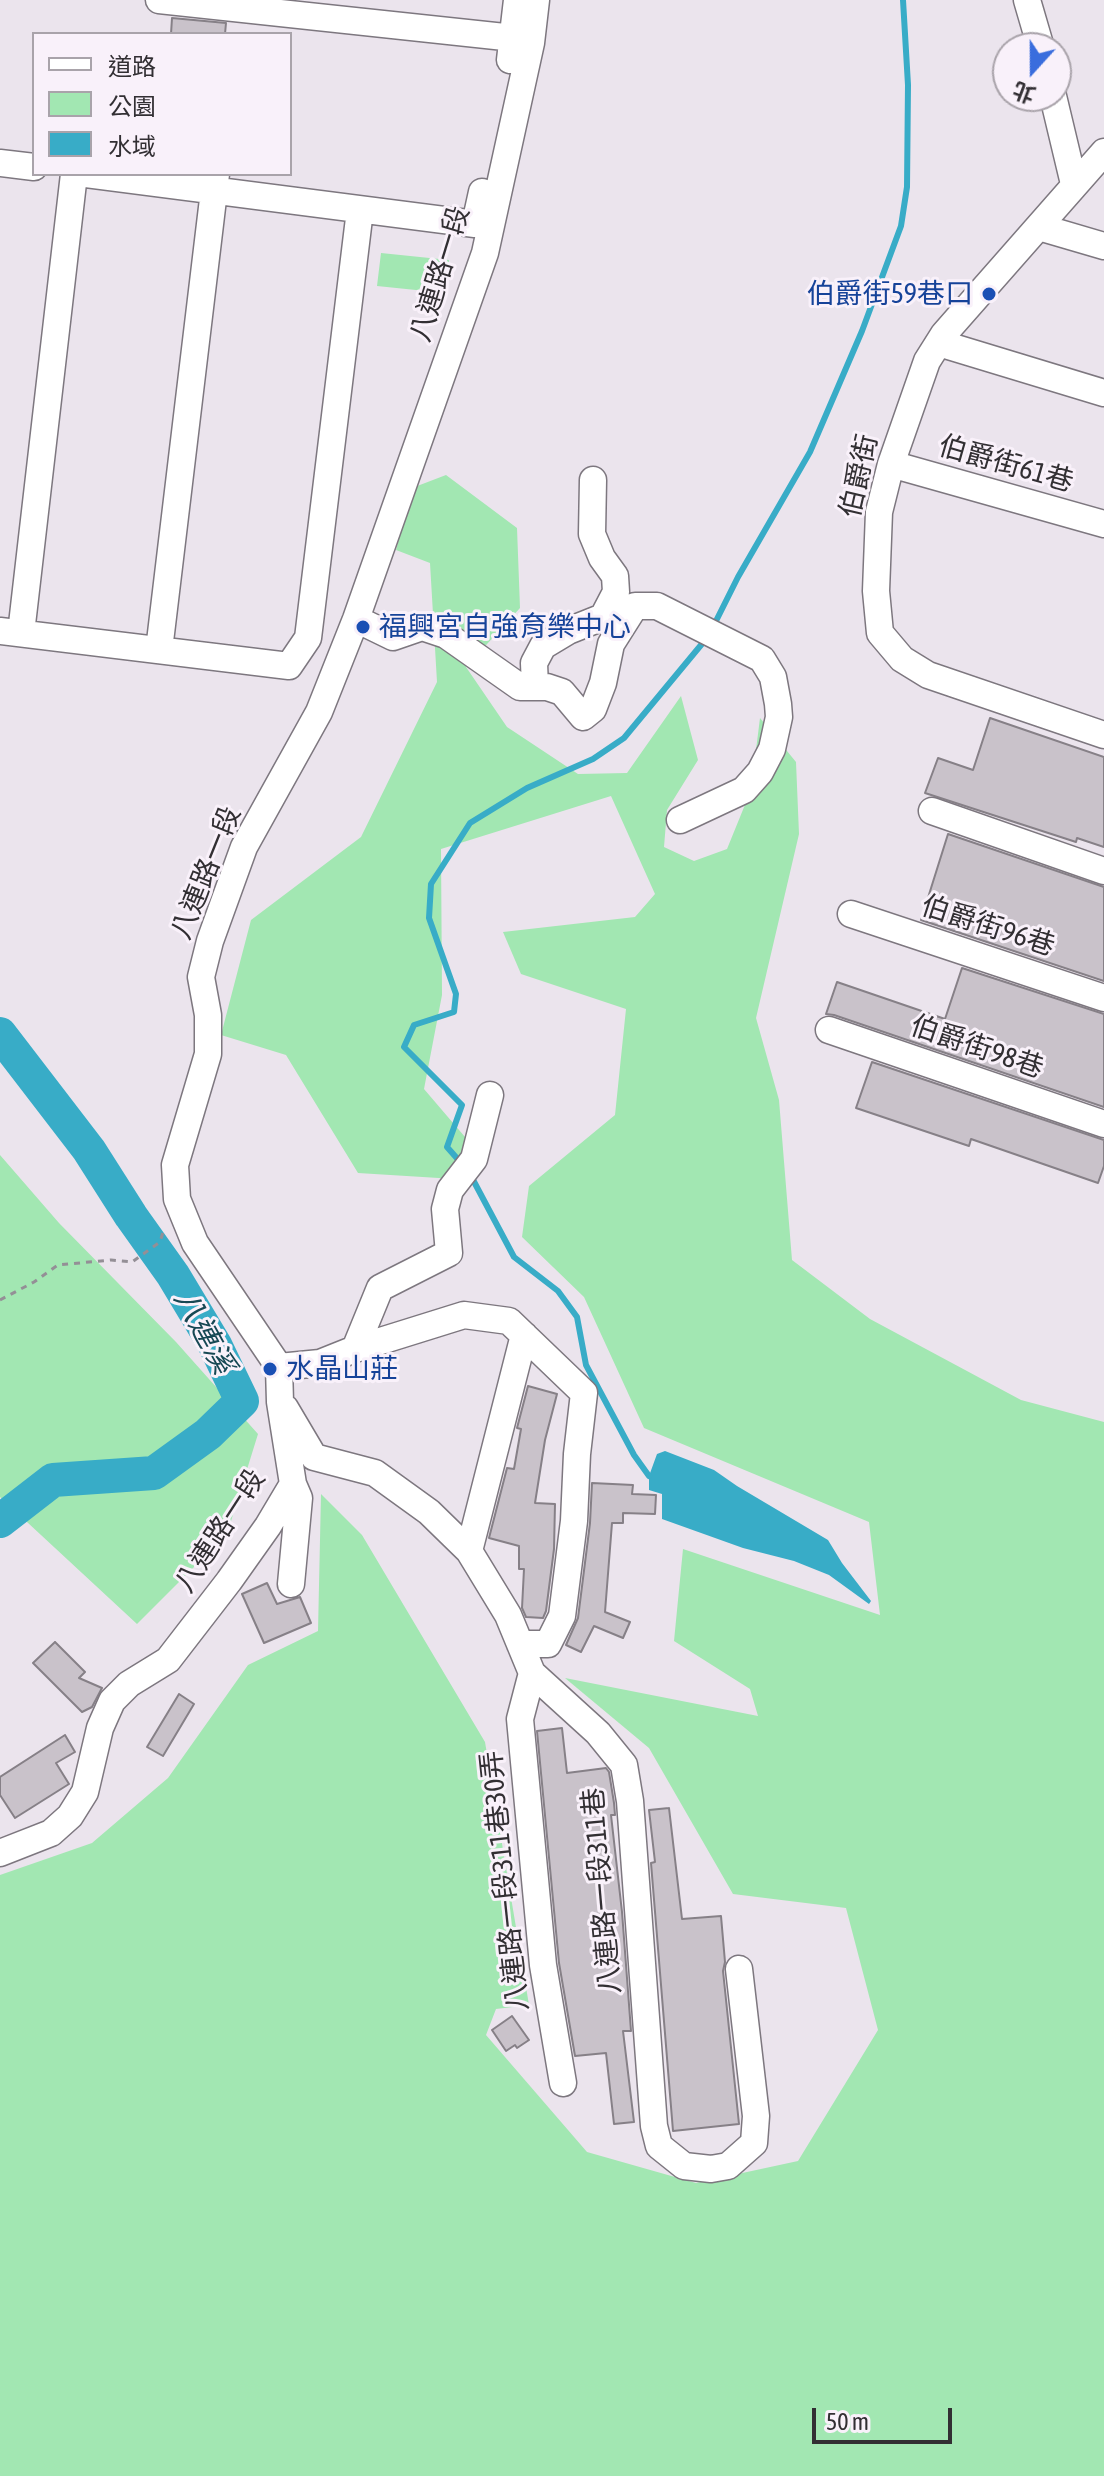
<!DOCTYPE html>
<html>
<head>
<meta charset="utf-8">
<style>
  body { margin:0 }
  #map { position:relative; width:1104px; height:2476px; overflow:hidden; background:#ebe4ed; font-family:"Asap Condensed","Noto Sans TC",sans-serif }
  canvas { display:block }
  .legend { position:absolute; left:32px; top:32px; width:260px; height:144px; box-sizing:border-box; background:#f9f1fa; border:2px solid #a9a3aa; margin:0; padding:10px 14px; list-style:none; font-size:24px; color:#322f33 }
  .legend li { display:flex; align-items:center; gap:16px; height:40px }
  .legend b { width:40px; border:2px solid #a9a3aa }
  .north { position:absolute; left:992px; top:32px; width:80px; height:80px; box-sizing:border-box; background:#f9f1fa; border:2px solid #a9a3aa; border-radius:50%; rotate:201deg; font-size:22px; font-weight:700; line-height:32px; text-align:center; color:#322f33 }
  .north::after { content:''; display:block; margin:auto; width:28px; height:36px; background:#396ddd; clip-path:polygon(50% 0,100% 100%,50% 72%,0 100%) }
  .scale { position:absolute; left:812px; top:2408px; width:140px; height:36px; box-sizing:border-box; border:4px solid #322f33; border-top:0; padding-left:10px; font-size:24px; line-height:28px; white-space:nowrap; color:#322f33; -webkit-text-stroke:6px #f9f1fa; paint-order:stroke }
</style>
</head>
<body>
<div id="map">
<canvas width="1104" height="2476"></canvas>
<ul class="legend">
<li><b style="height:10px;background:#fff"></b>道路</li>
<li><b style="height:22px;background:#a2e7b2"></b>公園</li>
<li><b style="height:22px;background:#38acc7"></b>水域</li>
</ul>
<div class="north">北</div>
<div class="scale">50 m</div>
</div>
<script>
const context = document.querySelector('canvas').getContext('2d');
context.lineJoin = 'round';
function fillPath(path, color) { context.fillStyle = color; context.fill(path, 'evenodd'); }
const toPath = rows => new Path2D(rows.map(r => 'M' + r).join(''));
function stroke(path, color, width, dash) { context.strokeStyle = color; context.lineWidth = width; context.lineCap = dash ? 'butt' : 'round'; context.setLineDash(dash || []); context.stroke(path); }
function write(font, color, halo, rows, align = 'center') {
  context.font = font + ' "Asap Condensed","Noto Sans TC",sans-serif'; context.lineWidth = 6; context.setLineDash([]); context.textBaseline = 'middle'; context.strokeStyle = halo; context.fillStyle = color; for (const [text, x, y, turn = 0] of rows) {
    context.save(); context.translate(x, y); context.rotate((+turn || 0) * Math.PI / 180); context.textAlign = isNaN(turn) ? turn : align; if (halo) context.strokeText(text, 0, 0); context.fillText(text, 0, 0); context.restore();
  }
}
const green = toPath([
  [381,253,449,260,445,293,377,286],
  [446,475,517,528,520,608,466,667,507,727,578,774,627,773,681,696,698,760,667,810,664,847,694,861,727,849,751,790,760,718,796,762,799,834,756,1018,779,1100,792,1260,870,1319,1021,1400,1104,1422,1104,2476,0,2476,0,1875,92,1843,168,1778,248,1665,318,1631,321,1494,362,1535,485,1742,529,2005,496,2009,486,2035,587,2152,696,2183,798,2161,878,2030,846,1908,733,1894,649,1748,565,1678,758,1716,750,1689,674,1641,683,1549,880,1615,869,1522,644,1428,584,1297,522,1237,529,1186,615,1115,626,1009,521,974,503,932,635,917,655,894,611,796,441,849,442,995,424,1089,471,1144,455,1179,358,1173,286,1055,221,1035,251,920,361,837,437,682,430,563,396,550,412,488],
  [0,1155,59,1223,176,1342,258,1434,227,1534,137,1624,0,1497]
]);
const water = toPath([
  [665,1451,714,1470,737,1486,828,1540,842,1563,871,1601,869,1604,829,1575,794,1561,743,1548,662,1519,662,1494,649,1490,649,1476,657,1454]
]);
const stream = toPath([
  [714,625,738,577,810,452,862,331,901,226,907,187,908,85,903,0],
  [462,1164,447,1147,462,1105,404,1047,414,1025,454,1012,456,994,429,918,431,884,470,823,527,788,593,759,624,738,706,639],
  [471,1176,514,1257,558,1291,577,1317,586,1365,634,1455,649,1476]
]);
const river = toPath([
  [0,1034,89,1150,131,1216,173,1275,215,1345,242,1401,208,1434,154,1473,53,1480,0,1521]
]);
const building = toPath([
  [172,18,226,23,225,34,171,34,172,18],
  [990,718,1104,757,1104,847,1077,838,1076,842,925,793,938,758,973,770,990,718],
  [948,834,1104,887,1104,981,921,920,948,834],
  [962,968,1104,1014,1104,1107,834,1015,826,1014,837,982,945,1019,962,968],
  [872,1062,1104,1140,1104,1166,1098,1183,971,1139,969,1146,856,1108,872,1062],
  [528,1386,557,1394,545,1440,535,1503,555,1504,554,1549,546,1611,543,1618,526,1617,522,1608,524,1569,519,1569,519,1546,489,1538,507,1468,514,1469,521,1429,517,1428,528,1386],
  [592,1483,633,1485,632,1494,656,1495,655,1514,623,1513,623,1523,612,1523,605,1612,630,1622,623,1638,594,1626,581,1652,566,1645,578,1618,590,1523,592,1483],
  [267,1583,277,1604,300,1597,311,1623,264,1643,242,1594,267,1583],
  [55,1642,85,1672,79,1678,102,1688,92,1707,82,1712,33,1663,55,1642],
  [179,1694,194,1704,163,1756,147,1747,179,1694],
  [562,1728,567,1773,606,1768,609,1772,614,1803,615,1815,611,1815,622,1912,631,2031,623,2031,634,2122,614,2124,606,2053,575,2056,559,1963,537,1731,562,1728],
  [65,1735,75,1752,56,1763,69,1784,15,1818,0,1795,0,1777,65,1735],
  [669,1808,682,1919,721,1916,725,1962,723,1971,739,2124,673,2131,651,1863,655,1862,649,1810,669,1808],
  [512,2016,529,2040,517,2048,515,2045,506,2051,492,2030,512,2016]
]);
const path = toPath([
  [0,1300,34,1282,58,1265,111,1260,132,1262,160,1242,164,1229]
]);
const minor = toPath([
  [159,0,514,38],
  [1027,0,1041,48],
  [510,60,517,0],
  [1053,96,1074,184],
  [1104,152,944,334,927,361,891,464,879,512,876,591,880,633,902,659,928,675,1104,735],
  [0,163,34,167],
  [86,174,475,224,482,192],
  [1039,227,1104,246],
  [939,343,1104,393],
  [891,464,1104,524],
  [356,619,393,637,422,627,446,635,520,687,547,687,562,692,583,717,593,709,603,683,611,644,635,606,657,606,762,659,773,677,778,704,779,717,772,749,760,772,744,790,680,820],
  [0,631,289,666,308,638,360,210],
  [21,633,74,174],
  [159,650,216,174],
  [535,687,534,663,543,646,568,631,603,617,616,592,615,576,602,558,592,534,593,480],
  [932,811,1104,871],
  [851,914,1104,998],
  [829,1030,1104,1124],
  [355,1349,464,1315,509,1321,584,1393,577,1454,574,1521,562,1616,548,1644,520,1644],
  [279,1367,320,1363,355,1349,380,1288,449,1253,445,1209,450,1190,474,1159,490,1095],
  [285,1408,314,1457,375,1473,429,1512,469,1551,508,1615,532,1673,598,1733,624,1765,630,1801,654,2126,659,2146,684,2166,711,2169,728,2166,754,2143,756,2116,739,1969],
  [469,1551,524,1335],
  [291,1584,299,1498,293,1484],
  [532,1673,520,1719,543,1965,563,2083],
  [0,1853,51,1833,70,1816,85,1792,100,1728,112,1701,129,1684,168,1660,229,1581,268,1526,293,1484,280,1402,279,1367,195,1243,177,1199,175,1165,208,1054,208,1015,201,977,210,941,244,847,319,712,356,619,485,253,531,43,536,0]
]);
const markers = [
  [989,294,8,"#1a4fb4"],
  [363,627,8,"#1a4fb4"],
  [270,1369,8,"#1a4fb4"]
];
const streetNames = [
  ["八連路一段",440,274,-73],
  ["伯爵街61巷",1006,464,16],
  ["伯爵街",859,476,-77],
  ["八連路一段",206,873,-68],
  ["伯爵街96巷",988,926,18],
  ["伯爵街98巷",977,1047,19],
  ["八連路一段",220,1531,-57],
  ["八連路一段311巷30弄",505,1881,-96],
  ["八連路一段311巷",602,1891,-95]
];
const transitNames = [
  ["伯爵街59巷口",973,294,"right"],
  ["福興宮自強育樂中心",379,627],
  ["水晶山莊",286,1369]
];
const waterNames = [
  ["八連溪",204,1332,61]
];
fillPath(green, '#a2e7b2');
fillPath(water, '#38acc7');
stroke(stream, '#38acc7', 6);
stroke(river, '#38acc7', 34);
fillPath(building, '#c9c2ca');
stroke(building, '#868087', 2);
stroke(minor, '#7d777f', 29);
stroke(path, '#948f96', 3, [6, 6]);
stroke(minor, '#fff', 26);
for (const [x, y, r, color] of markers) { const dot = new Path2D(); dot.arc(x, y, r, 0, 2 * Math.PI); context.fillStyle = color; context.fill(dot); stroke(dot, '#f9f1fa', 3); }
write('28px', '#322f33', '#f9f1fa', streetNames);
write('28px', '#164399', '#f9f1fa', transitNames, 'left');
write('italic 30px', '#174854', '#f9f1fa', waterNames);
</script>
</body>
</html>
